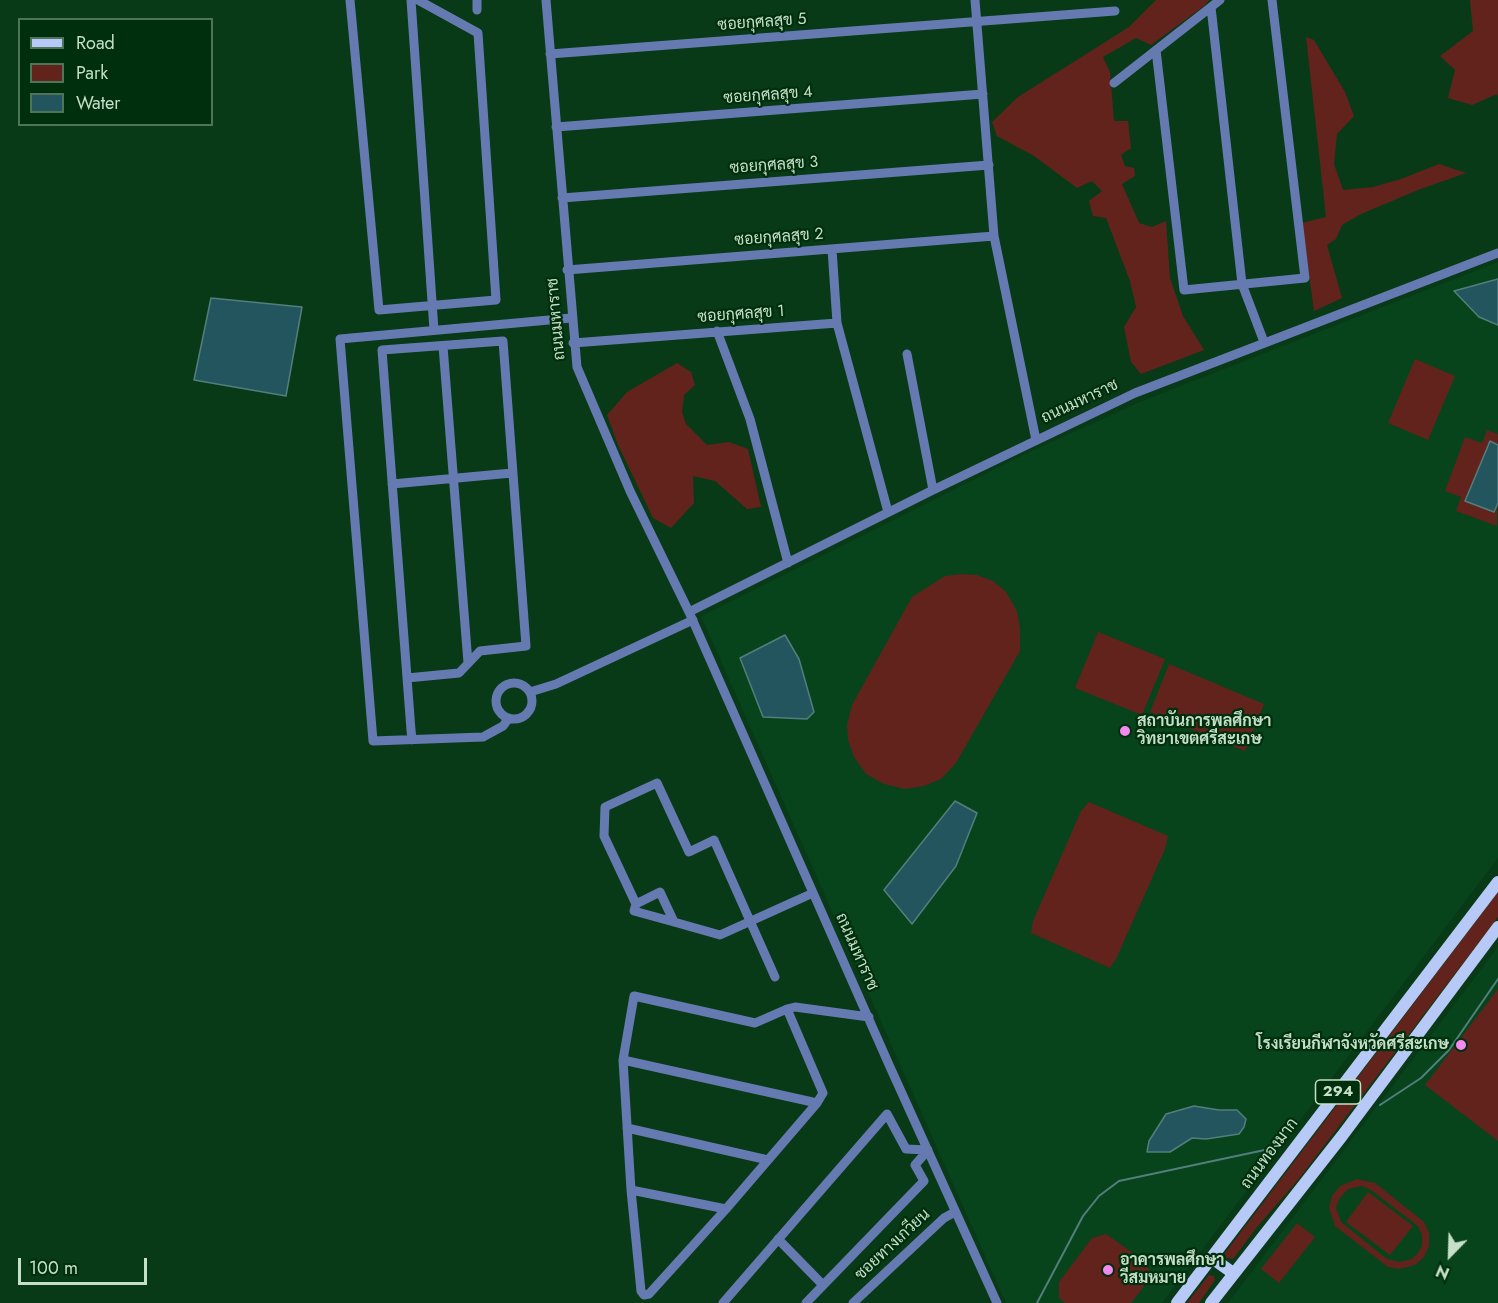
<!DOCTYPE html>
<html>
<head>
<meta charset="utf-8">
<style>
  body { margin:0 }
  #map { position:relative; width:1498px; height:1303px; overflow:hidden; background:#083a17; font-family:Jost,sans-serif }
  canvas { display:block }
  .legend { position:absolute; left:18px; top:18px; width:195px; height:108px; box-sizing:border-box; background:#002f0d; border:2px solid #4f7558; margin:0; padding:8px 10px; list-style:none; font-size:18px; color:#c6dfc9 }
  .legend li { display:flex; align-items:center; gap:12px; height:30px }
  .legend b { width:30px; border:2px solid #4f7558 }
  .north { position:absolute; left:1420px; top:1225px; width:60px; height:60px; -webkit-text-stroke:4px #002f0d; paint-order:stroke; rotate:203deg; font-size:16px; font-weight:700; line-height:24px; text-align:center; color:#c6dfc9 }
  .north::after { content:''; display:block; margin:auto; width:21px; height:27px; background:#c6dfc9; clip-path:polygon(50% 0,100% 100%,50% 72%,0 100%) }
  .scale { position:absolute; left:18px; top:1258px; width:129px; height:27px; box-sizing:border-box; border:3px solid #c6dfc9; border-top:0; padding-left:8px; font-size:18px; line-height:21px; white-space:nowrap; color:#c6dfc9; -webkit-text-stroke:4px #002f0d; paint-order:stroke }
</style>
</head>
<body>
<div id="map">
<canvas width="1498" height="1303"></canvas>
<ul class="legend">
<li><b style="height:8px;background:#b7c9f7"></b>Road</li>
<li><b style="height:16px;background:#62231c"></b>Park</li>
<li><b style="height:16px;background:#22555d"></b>Water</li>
</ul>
<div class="north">N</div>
<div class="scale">100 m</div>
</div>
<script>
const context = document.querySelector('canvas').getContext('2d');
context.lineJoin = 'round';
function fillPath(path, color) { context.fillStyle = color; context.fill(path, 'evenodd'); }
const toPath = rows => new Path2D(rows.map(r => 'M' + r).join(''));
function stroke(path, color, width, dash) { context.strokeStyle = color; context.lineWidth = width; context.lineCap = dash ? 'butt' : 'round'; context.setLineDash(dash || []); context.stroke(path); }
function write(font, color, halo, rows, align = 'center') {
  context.font = font + ' Jost,Sarabun,sans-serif'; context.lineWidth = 4.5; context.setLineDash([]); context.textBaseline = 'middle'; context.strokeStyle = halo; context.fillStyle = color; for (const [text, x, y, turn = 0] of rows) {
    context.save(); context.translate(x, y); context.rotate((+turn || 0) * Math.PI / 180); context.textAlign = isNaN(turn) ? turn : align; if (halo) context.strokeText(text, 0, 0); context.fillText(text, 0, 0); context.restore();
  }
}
const built = toPath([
  [1498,262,1498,858,1162,1303,1006,1303,701,616,1027,453,1142,401],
  [1498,947,1498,1303,1228,1303,1350,1142]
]);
const green = toPath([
  [1156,0,1209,0,1204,6,1151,45,1136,38,1103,57,1110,72,1114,121,1128,121,1131,148,1121,155,1125,166,1134,168,1135,176,1122,184,1139,223,1152,227,1166,221,1170,278,1183,316,1204,350,1141,374,1131,362,1124,327,1136,307,1130,281,1106,218,1093,216,1089,201,1102,191,1092,181,1077,188,1034,156,997,136,992,122,1018,97,1129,27],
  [1470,0,1498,0,1498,96,1497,94,1472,105,1448,98,1455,70,1440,56,1473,31],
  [1306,37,1314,40,1345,92,1354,116,1337,134,1334,164,1343,190,1373,187,1401,179,1439,164,1466,173,1418,190,1361,214,1342,225,1336,239,1327,245,1342,298,1314,311,1302,223,1326,217],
  [1415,359,1455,376,1428,440,1388,423],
  [677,363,691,372,695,385,684,395,682,412,686,424,707,445,729,442,748,449,761,507,747,509,715,481,693,476,694,503,671,528,653,518,618,445,607,415,627,392],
  [1487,430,1498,434,1497,526,1456,511,1461,497,1445,491,1465,437,1482,443],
  [961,574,977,575,993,581,1006,592,1017,611,1020,628,1020,651,956,763,941,779,924,786,905,789,884,784,866,774,854,757,848,740,847,725,852,705,912,597,945,576],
  [1098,632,1165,659,1142,715,1075,688],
  [1169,664,1264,704,1245,751,1150,712],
  [1089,802,1168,836,1165,849,1116,959,1110,968,1031,933,1033,921,1081,811],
  [1498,892,1498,917,1298,1180,1257,1227,1233,1259,1226,1258,1225,1253],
  [1498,989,1498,1141,1425,1085],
  [1357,1179,1375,1183,1424,1222,1429,1233,1429,1246,1424,1257,1415,1265,1399,1269,1388,1267,1335,1226,1329,1208,1332,1196,1340,1186],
  [1362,1186,1371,1190,1418,1226,1422,1235,1422,1245,1418,1253,1412,1259,1399,1262,1387,1259,1341,1222,1336,1208,1339,1199,1348,1189],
  [1368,1192,1413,1226,1390,1255,1346,1222],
  [1297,1223,1315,1237,1279,1283,1261,1269],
  [1106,1234,1147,1263,1151,1277,1131,1303,1065,1303,1059,1298,1059,1282,1092,1238],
  [1209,1275,1214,1276,1215,1280,1199,1303,1187,1303]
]);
const water = toPath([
  [1498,279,1498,325,1479,317,1454,291,1498,279],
  [211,298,302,307,286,396,194,380,211,298],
  [1490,441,1498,445,1498,503,1494,512,1465,501,1490,441],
  [785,635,799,659,814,712,807,719,763,717,740,658,785,635],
  [955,801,977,813,956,866,912,924,884,890,955,801],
  [1194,1106,1219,1110,1237,1110,1246,1119,1244,1127,1239,1134,1206,1139,1192,1138,1170,1152,1147,1152,1149,1141,1166,1114,1194,1106]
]);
const stream = toPath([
  [1380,1105,1421,1078,1449,1050,1498,979],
  [1037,1303,1083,1216,1099,1196,1119,1181,1274,1148]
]);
const minor = toPath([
  [350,0,379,310,496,300,478,33,418,0],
  [411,0,434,330],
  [477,0,477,10],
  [546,0,577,367,630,491,689,612,890,1067,997,1303],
  [975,0,994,236,1036,440],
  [1211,7,1242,284,1264,342],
  [1156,50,1184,290,1305,278,1272,0],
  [550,54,1115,11],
  [1114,83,1220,0],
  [556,127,983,94],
  [562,198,989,165],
  [567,270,994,236],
  [837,323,888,512],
  [717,331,750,419,788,563],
  [573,343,837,323,832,249],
  [443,346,468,663],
  [907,354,933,490],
  [392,484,512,473],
  [689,612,933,490,1135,393,1498,253],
  [407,678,459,673,480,651,526,646,503,341,382,350,411,730,412,740],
  '496 701a18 18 0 1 1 36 0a18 18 0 1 1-36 0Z',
  [530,692,556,684,693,620],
  [509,718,503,726,483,737,373,741,340,339,571,318],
  [636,904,604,836,605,807,657,783,689,852,714,840,775,977],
  [674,922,660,892,636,904,634,911,674,922,720,935,813,893],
  [787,1009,823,1093,817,1103,726,1209,649,1294,644,1295,641,1291,631,1190,623,1060,634,996,755,1023,787,1009,795,1007,869,1017],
  [623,1060,817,1103],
  [627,1128,768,1160],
  [631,1190,726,1209],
  [778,1239,823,1285],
  [723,1303,887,1114,906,1149,928,1150],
  [806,1303,924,1181,915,1165,928,1150],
  [853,1303,944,1218,955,1212]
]);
const major = toPath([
  [1212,1258,1233,1273],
  [1177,1303,1498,882],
  [1211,1303,1342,1136,1498,927]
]);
const markers = [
  [1125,731,6,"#f489ef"],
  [1461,1045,6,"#f489ef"],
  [1108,1270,6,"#f489ef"]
];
const shields = [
  [1338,1092,45]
];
const shieldNames = [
  ["294",1338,1092]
];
const streetNames = [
  ["ซอยกุศลสุข 5",762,23,-4],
  ["ซอยกุศลสุข 4",768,96,-4],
  ["ซอยกุศลสุข 3",774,166,-4],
  ["ซอยกุศลสุข 2",779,238,-4],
  ["ซอยกุศลสุข 1",741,315,-4],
  ["ถนนมหาราช",557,319,-95],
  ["ถนนมหาราช",1080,402,-25],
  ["ถนนมหาราช",856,952,66],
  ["ถนนทองมาก",1270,1154,-53],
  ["ซอยทางเกวียน",893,1245,-43]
];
const poiNames = [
  ["สถาบันการพลศึกษา",1137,722],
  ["วิทยาเขตศรีสะเกษ",1137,740],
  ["โรงเรียนกีฬาจังหวัดศรีสะเกษ",1449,1045,"right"],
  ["อาคารพลศึกษา",1120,1261],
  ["วีสมหมาย",1120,1279]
];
fillPath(built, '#07431b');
fillPath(green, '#62231c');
fillPath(water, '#22555d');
stroke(water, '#537e7d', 1.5);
stroke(stream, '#537e7d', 2);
stroke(minor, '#667ab2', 9);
stroke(major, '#b7c9f7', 12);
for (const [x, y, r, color] of markers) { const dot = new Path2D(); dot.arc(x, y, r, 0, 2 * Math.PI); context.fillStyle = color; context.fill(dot); stroke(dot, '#002f0d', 2); }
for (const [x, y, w] of shields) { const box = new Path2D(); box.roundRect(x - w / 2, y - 12, w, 24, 4.5); context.fillStyle = '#002f0d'; context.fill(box); stroke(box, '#c6dfc9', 1.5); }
write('bold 15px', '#c6dfc9', null, shieldNames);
write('16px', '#c6dfc9', '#002f0d', streetNames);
write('bold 16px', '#c6dfc9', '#002f0d', poiNames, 'left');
</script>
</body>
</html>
